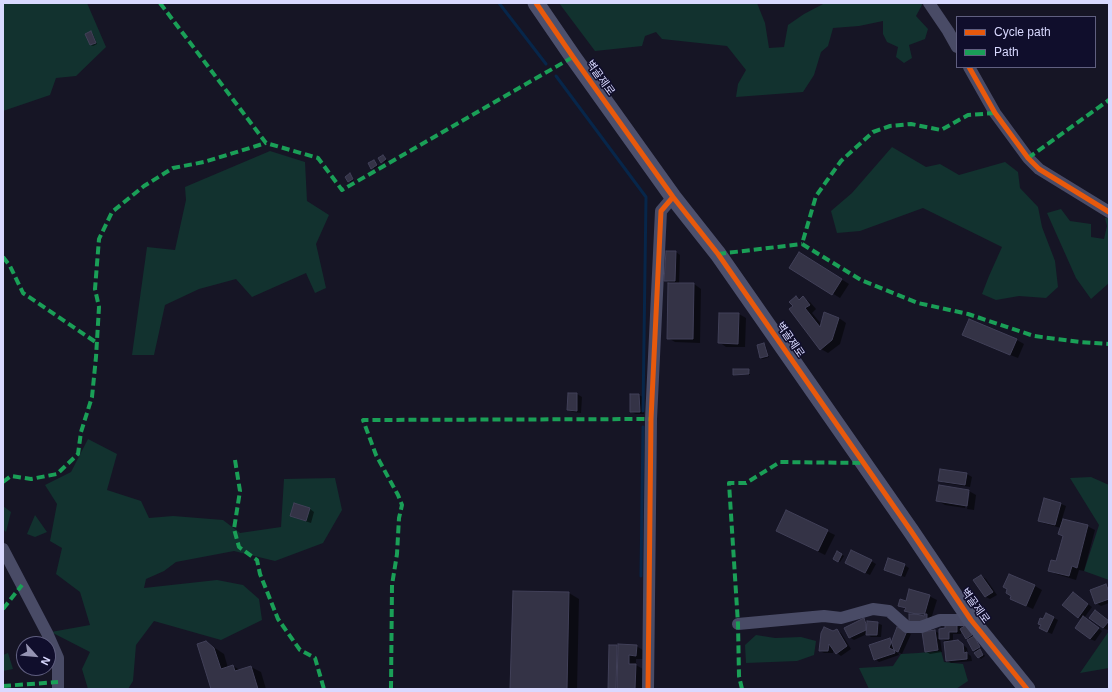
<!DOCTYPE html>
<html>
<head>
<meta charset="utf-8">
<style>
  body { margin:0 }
  #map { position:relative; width:1112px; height:692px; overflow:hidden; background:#161525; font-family:Arial,sans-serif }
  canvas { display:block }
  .frame { position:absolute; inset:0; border:4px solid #d9d9ff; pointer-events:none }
  .legend { position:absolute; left:956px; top:16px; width:140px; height:52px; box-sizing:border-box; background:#100e2c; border:1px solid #605f80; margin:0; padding:5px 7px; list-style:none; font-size:12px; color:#d9d9ff }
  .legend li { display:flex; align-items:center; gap:8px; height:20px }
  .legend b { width:20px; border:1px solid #605f80 }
  .north { position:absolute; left:16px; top:636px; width:40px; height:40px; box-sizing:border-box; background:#100e2c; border:1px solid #605f80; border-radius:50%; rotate:117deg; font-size:11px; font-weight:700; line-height:16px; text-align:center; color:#d9d9ff }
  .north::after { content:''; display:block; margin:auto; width:14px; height:18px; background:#9594b3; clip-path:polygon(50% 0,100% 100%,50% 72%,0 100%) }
</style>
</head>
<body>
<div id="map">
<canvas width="1112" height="692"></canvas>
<div class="frame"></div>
<ul class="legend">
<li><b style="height:5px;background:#e8590c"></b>Cycle path</li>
<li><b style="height:5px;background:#1a9f57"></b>Path</li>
</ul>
<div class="north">N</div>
</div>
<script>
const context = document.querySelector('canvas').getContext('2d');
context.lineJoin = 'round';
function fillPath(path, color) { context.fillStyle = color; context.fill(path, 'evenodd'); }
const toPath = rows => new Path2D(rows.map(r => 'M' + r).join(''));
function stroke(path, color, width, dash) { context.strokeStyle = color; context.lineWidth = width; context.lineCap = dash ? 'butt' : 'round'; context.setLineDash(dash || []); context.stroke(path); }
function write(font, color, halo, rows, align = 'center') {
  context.font = font + ' Arial,"Noto Sans KR",sans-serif'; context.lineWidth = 3; context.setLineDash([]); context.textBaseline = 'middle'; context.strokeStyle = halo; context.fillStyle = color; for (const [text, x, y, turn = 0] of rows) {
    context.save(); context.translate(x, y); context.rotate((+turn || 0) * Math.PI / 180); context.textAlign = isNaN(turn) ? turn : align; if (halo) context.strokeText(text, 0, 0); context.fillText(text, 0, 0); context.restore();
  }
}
const green = toPath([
  [3,3,87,3,106,47,76,76,56,78,50,95,3,111],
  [559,3,757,3,765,23,769,48,784,47,788,25,804,14,825,3,923,3,916,16,928,29,925,39,909,45,912,58,904,63,896,57,898,47,887,42,883,34,883,21,859,26,833,28,828,46,821,52,814,75,803,92,736,97,738,84,746,70,727,46,662,39,656,32,645,36,642,46,595,51],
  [892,147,926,167,940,164,959,175,1005,162,1018,172,1020,188,1038,207,1042,227,1055,261,1058,287,1046,298,1019,296,996,300,982,294,989,276,1002,247,923,208,860,231,837,233,831,211,852,193],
  [270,151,305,162,307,201,329,215,316,244,326,288,315,293,306,273,252,297,236,279,199,289,165,305,154,355,132,355,147,247,175,250,186,200,185,187],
  [1061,209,1070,221,1091,224,1091,237,1104,239,1107,226,1105,218,1109,217,1109,283,1091,299,1076,278,1047,213],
  [88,439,117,454,107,490,141,501,149,518,173,516,223,520,240,533,281,527,284,479,335,478,342,510,323,543,275,561,234,551,176,562,164,571,146,579,144,588,217,580,243,585,259,599,262,620,221,640,154,621,136,645,133,681,128,689,88,689,82,669,90,652,51,632,90,625,80,592,56,574,62,548,50,541,57,504,45,485,71,472],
  [1091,477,1109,485,1109,580,1084,571,1099,525,1070,478],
  [3,506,11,512,6,532,3,529],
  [35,515,47,532,35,537,27,534],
  [1109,631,1109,668,1080,673],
  [756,635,775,638,801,637,816,641,814,655,797,661,746,663,745,645],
  [941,651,944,662,963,664,968,681,956,689,869,689,859,668,893,666,901,654,918,653],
  [8,653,13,669,3,671,3,655]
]);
const shadow = toPath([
  [91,32,93,34,97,44,93,46,91,45],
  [383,156,388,161,384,163,382,162],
  [374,161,379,166,374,169,369,164],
  [350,175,354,180,351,182,349,181],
  [676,252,680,255,679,284,694,284,701,289,700,343,675,342,668,338,672,284,665,280],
  [806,257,849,284,840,298,790,267],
  [796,298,800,300,803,298,810,302,816,309,812,313,822,325,839,318,846,323,840,344,828,353,821,349,790,309,795,306],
  [739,314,746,318,745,347,726,347,719,342],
  [963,335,1017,340,1024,344,1018,358,970,339],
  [764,344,766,346,769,357,763,359,761,358],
  [748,370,750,371,750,375,736,375,734,374],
  [569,394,577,394,582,397,581,413,573,412,568,410],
  [639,395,643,397,644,414,636,414,631,412],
  [941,470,967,474,972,477,970,487,944,483,939,480],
  [940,486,969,491,976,495,974,510,967,509,970,492,968,492,965,508,945,505,938,501],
  [1045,499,1061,504,1066,506,1062,519,1087,526,1095,530,1084,571,1079,570,1076,580,1056,574,1049,570,1057,563,1063,536,1061,528,1043,523,1039,520],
  [310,509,314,512,311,523,296,518,291,516],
  [787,512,835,535,825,555,785,535],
  [838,552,844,556,840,562,835,559],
  [871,561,876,564,870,575,851,566],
  [904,565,909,568,905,577,889,572],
  [981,576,986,579,997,595,990,599,986,597,975,581],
  [1106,585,1109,587,1109,603,1101,606,1096,603],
  [1035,586,1042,590,1033,609,1011,599],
  [514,592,569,593,579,599,577,689,511,689],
  [1073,593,1092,607,1084,618,1102,631,1095,641,1090,639,1082,619,1078,617],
  [929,596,937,600,931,619,914,615,899,605,907,602],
  [1046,614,1058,620,1052,634,1045,631,1043,620],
  [1099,614,1109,621,1109,629,1108,630,1103,628],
  [864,619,868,622,877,623,882,625,881,637,871,637,867,634,854,640,849,637],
  [957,624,961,627,961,629,966,626,974,636,972,637,976,639,981,649,979,650,982,652,985,656,981,659,979,657,977,652,974,650,968,640,970,640,967,638,961,629,961,634,953,634,953,642,962,644,967,648,968,654,971,656,972,661,951,663,947,660,947,642,940,638,942,652,930,654,925,651,935,631,940,634,946,629],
  [836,630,841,633,851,649,841,656,837,653,833,649,833,653,824,653,820,651,833,632],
  [906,632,911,634,902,654,898,652,899,655,879,662,875,659,890,639,893,641],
  [206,642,224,654,228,668,233,666,240,670,251,667,261,672,266,689,212,689],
  [616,646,619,648,636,646,643,650,643,659,636,659,636,665,643,669,643,689,609,689]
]);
const stream = toPath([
  [499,3,546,64],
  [556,76,646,197,643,411],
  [641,576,643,427]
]);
const building = toPath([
  [91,31,96,43,90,45,85,34,91,31],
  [383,155,386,159,381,163,378,158,383,155],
  [374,160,377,165,371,169,368,163,374,160],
  [350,173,353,179,348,182,345,177,350,173],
  [666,251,676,251,675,281,664,281,666,251],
  [799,252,842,279,832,295,789,268,799,252],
  [668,283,694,283,693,339,667,339,668,283],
  [796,296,799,300,803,296,810,305,805,308,820,327,824,312,839,318,832,340,820,350,789,309,793,306,789,302,796,296],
  [719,313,739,313,738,344,718,343,719,313],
  [969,319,1017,339,1010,355,962,335,969,319],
  [764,343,768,356,760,358,757,345,764,343],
  [733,369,749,369,749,374,733,375,733,369],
  [568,393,577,393,577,411,567,410,568,393],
  [630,394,639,394,640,412,630,412,630,394],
  [940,469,967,473,965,485,938,481,940,469],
  [939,485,969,490,967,506,936,501,939,485],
  [1044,498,1061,503,1055,525,1038,521,1044,498],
  [294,503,310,508,306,521,290,516,294,503],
  [786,510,828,530,818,551,776,531,786,510],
  [1063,519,1088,525,1077,568,1072,566,1069,576,1048,571,1051,560,1056,561,1063,536,1058,534,1063,519],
  [851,550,872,560,865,573,845,563,851,550],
  [837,551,842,554,838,562,833,559,837,551],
  [888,558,905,564,901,576,884,570,888,558],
  [1009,574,1035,585,1026,606,1010,599,1011,596,1006,593,1007,589,1003,587,1009,574],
  [981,575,993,592,985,597,973,580,981,575],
  [1106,584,1109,592,1109,599,1095,604,1090,590,1106,584],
  [909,589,930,595,924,616,904,611,906,608,898,606,900,599,906,601,909,589],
  [513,591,569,592,567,689,510,689,513,591],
  [1073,592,1088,604,1078,618,1062,605,1073,592],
  [1095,610,1109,621,1103,628,1089,618,1095,610],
  [1046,613,1054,617,1047,632,1039,628,1041,625,1038,624,1040,618,1043,619,1046,613],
  [909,614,927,614,927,623,909,623,909,614],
  [1083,616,1099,628,1090,639,1075,628,1083,616],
  [864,618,866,624,866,630,849,638,844,628,864,618],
  [867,621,878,622,877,635,866,635,867,621],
  [945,623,957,623,957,632,949,632,949,639,939,639,939,629,945,628,945,623],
  [966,625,972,635,966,639,960,629,966,625],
  [824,627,833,631,837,629,847,646,836,654,829,644,828,651,819,651,821,633,824,627],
  [897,627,907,631,898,652,889,648,897,627],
  [935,630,938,650,925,652,922,632,935,630],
  [974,636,980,647,973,651,967,640,974,636],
  [890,638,895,653,874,660,869,645,890,638],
  [958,640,963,644,964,653,967,652,967,659,946,661,944,642,958,640],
  [206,641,214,648,221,669,233,665,235,671,251,666,258,689,211,689,197,644,206,641],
  [618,644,637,645,636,656,629,655,629,664,636,664,635,689,617,689,618,644],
  [609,645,617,645,616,689,608,689,609,645],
  [980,649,983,655,978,658,974,653,980,649]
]);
const street = toPath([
  [929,3,948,31,957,47],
  [969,67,995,113,1028,158,1039,169,1109,212],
  [3,549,47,633,58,658,58,689],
  [738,624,824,616,841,618,873,609,889,611,907,627,921,627,940,620,971,620],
  [648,689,651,419,661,211,673,197]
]);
const secondary = toPath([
  [536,3,573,57,673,197,718,254,911,531,971,620,1027,689]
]);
const quiet = toPath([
  [160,3,266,143,318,158,342,190,573,57],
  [995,113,968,115,941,130,911,124,890,126,873,132,841,161,816,196,802,244,861,280,918,303,968,314,1034,336,1080,342,1109,344],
  [1028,158,1109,100],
  [718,254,802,244],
  [3,257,10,266,23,293,97,343],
  [235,460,240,491,234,529,239,547,257,560,260,574,278,619,300,650,315,658,324,689],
  [3,482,11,476,31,479,57,474,78,454,81,432,92,397,96,357,99,307,95,289,99,239,112,212,144,186,173,168,204,162,266,143],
  [3,609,22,585],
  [3,686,58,682],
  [391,689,392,585,397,554,399,518,402,505,398,495,376,455,363,420,651,419],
  [742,689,739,676,738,624,729,483,746,483,780,462,864,463]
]);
const cycleway = toPath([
  [536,3,573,57,673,197,718,254,911,531,971,620,1027,689],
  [969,67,995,113,1028,158,1039,169,1109,212],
  [648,689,651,419,661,211,673,197]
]);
const streetNames = [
  ["벽골제로",600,78,54],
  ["벽골제로",790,340,55],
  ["벽골제로",975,606,54]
];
fillPath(green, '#12322f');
fillPath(shadow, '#0007');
stroke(stream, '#07264a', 3);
fillPath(building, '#343346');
stroke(building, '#414058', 1);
stroke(street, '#494b66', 12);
stroke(secondary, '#4d506c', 17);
stroke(quiet, '#1a9f57', 4, [8, 4]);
stroke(cycleway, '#e8590c', 5);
write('11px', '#d9d9ff', '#100e2c', streetNames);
</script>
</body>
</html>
